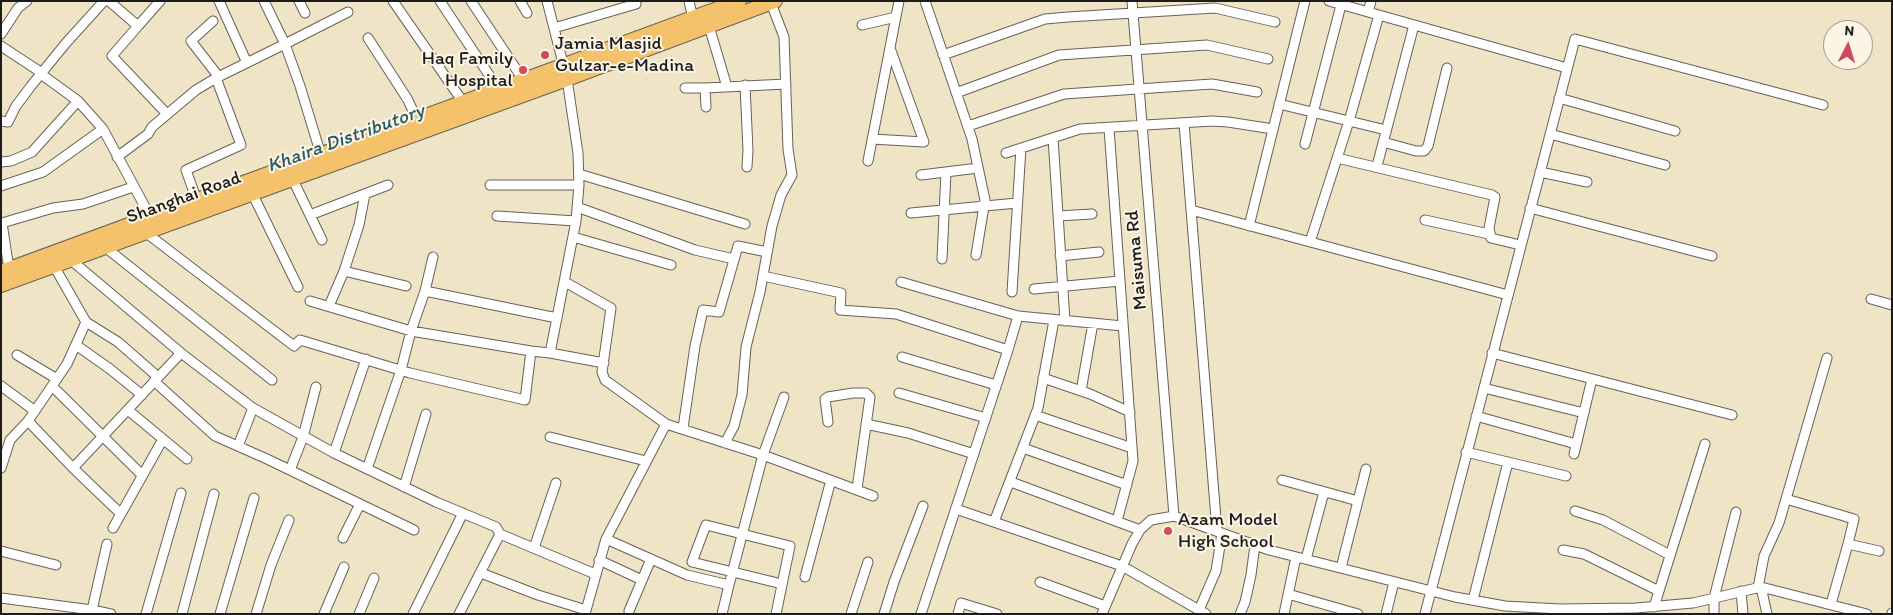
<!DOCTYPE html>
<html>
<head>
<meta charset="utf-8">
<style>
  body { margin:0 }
  #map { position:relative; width:1893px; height:615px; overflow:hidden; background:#efe4c5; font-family:Itim,sans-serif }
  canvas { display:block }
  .frame { position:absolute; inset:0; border:2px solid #1c1c1c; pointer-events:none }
  .north { position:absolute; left:1823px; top:20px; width:50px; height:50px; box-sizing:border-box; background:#fcf5e5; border:1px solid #a29e95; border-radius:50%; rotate:5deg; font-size:14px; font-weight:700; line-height:20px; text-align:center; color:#1c1c1c }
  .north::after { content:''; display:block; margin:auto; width:18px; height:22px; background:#d1495b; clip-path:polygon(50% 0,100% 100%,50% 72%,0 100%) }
</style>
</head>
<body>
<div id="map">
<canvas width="1893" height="615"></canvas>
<div class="frame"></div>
<div class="north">N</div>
</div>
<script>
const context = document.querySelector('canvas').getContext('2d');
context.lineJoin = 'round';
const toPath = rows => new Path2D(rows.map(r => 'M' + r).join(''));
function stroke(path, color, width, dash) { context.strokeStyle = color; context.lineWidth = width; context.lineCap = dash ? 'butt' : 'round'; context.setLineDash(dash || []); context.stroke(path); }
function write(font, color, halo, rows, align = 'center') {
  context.font = font + ' Itim,sans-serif'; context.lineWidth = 4; context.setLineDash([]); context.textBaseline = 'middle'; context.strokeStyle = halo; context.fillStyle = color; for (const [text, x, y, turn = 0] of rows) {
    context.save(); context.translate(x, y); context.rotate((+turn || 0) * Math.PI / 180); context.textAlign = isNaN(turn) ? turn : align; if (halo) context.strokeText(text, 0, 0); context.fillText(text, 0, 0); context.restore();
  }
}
const street = toPath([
  [109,1,138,26,160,1],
  [219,1,247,63],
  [264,1,285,44,348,12],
  [299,1,305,13],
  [393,1,463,102],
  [440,1,499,90],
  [471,1,524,81],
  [520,1,527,13],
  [547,1,567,79,578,153,579,185,576,221,550,353],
  [689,1,693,19],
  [925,1,972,139,979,172,985,200,976,255],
  [1132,1,1174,516],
  [1329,1,1567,68],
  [1368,12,1371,1],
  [213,21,191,41,219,77],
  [862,25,896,17],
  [138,26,112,56,167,114],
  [709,26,727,87],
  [554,28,636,4],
  [1,34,18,8,27,1],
  [368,38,408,100,417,120],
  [1,46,42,73],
  [943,55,1045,19,1068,17,1215,8,1275,22],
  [41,74,78,101,103,129,151,218],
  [216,78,285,44,300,86,321,155],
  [745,85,748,150,747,167],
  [685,88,705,88],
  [956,93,1059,55,1207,45,1268,59],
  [1559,98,1675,131],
  [1279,104,1386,130],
  [706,107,705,88,786,84],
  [1,121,8,122,16,106,31,86,66,43,104,1],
  [1184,123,1217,531],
  [968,126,1064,94,1212,84,1257,92],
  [1109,128,1133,461,1117,521],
  [1550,134,1665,165],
  [1053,138,1065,321],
  [872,139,924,142,890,48],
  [1383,142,1416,151,1424,151,1428,146,1447,68],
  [1305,144,1341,5],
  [1006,153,1080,129,1212,121,1228,122,1273,129],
  [117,157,148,134,152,127,196,90,216,78,241,145,186,170,197,201],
  [1337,158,1492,195,1495,197,1489,228,1491,238,1520,245],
  [868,161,899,1],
  [1,162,11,161,32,152,78,101],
  [1377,166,1414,25],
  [1540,172,1587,182],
  [579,174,745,224],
  [921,175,978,168],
  [292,178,322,240],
  [490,185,579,185],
  [1,186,43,172,103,129],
  [252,193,298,287],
  [577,207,695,250,734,259],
  [1530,208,1712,256],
  [1191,210,1508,295],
  [911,213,1017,203],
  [310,215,388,185],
  [497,216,576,221],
  [1058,216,1092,214],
  [1425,220,1489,234],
  [1249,226,1305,1],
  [145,232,294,346,300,340,410,373,525,400,531,351],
  [573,237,671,265],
  [1310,242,1349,121,1379,15],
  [105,247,272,380],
  [1060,256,1099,252],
  [433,257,425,291,557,318],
  [942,259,946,172],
  [71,260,181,353,253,408,334,453,436,502,496,527,500,534,595,574],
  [54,266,86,322,118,342,158,377],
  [9,269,2,223,53,208,83,204,133,187],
  [344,271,406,286],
  [763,276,841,293,840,310,896,314,1008,350,1018,316],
  [565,282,611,308,602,372,605,380,666,424,763,455,873,496],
  [901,282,1018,316,1123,326],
  [1034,289,1120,281],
  [1012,292,1021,148],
  [1871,299,1892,305],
  [310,301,411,331,531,351,550,353,604,363],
  [329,306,344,271,359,225,365,194],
  [76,345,110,369,142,395],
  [1492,353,1732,415],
  [17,355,57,379],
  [902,357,996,385],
  [1043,378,1090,394,1130,412],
  [154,381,215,436,267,459,414,530],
  [1,386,35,411],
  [52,386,142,475],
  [1484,388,1584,413],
  [1081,391,1093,323],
  [899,393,986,418],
  [128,410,187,459],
  [1035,415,1132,448],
  [1476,416,1576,444],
  [28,421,73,468,121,514],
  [828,422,825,399,828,397,853,393,866,393,870,397,857,489],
  [866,424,908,433,974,454],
  [683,428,695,346,703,310,719,312,738,246,767,252],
  [550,437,646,461],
  [725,443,734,426,742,395,746,347,760,292,772,226,781,195,792,175,788,149,784,37,771,3],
  [238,446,253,408],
  [1023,448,1127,485],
  [1466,452,1566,476],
  [334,453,366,359],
  [1574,454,1592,379],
  [1,468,10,440,28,421,67,364,86,322],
  [73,468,181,353],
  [367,469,401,370,411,331,425,291],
  [290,470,303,437,316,387],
  [1282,480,1358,501],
  [1011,482,1140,530],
  [404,487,426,414],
  [1786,499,1854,519,1848,544,1879,551],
  [956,509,1122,566,1206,614],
  [1575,511,1603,520,1670,555],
  [994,522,1038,408,1054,320],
  [113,528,163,439],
  [343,538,360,504],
  [606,539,687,575,729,585,722,614],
  [534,548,556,483],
  [1563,550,1584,554,1659,591],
  [1,551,56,565],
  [1306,559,1324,492],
  [599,560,642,580],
  [1341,568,1366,469],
  [481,573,538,595,586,610],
  [805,577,831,480],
  [1040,582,1105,606],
  [729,585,763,455,784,397],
  [1761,587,1767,614],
  [1758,588,1764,556,1779,523,1827,358],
  [1741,591,1743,614],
  [1288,594,1358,614],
  [1,598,92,610,111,614],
  [1473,600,1508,462],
  [1831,604,1848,544],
  [1654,607,1705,444],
  [92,610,107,544],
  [1199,610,1216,571,1222,533],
  [629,611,651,559],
  [146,614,181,493],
  [182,614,214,494],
  [220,614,254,498],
  [256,614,271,565,289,520],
  [324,614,344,567],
  [359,614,374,578],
  [413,614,463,513],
  [459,614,500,534],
  [585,614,606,539,666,424],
  [776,614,790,546,706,525,692,562,782,584],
  [851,614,868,562],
  [884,614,894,582,923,506],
  [921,614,1008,350],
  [958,614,961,603,997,614],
  [1102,614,1132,544,1140,530,1151,520,1174,516,1269,550,1455,597,1505,606,1560,609,1636,608,1693,603,1761,587,1867,614],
  [1240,614,1245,602,1251,575,1255,545],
  [1284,614,1296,557],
  [1386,614,1394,582],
  [1425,614,1575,39,1823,105],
  [1714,614,1714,598,1736,512],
  [1892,614,1892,613]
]);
const primary = toPath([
  [1,272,739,1],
  [1,285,567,79,775,1]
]);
const markers = [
  [545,55,5,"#d1495b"],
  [523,70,5,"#d1495b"],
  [1168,531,5,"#d1495b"]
];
const poiNames = [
  ["Jamia Masjid",555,44],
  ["Gulzar-e-Madina",555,66],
  ["Haq Family",513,59,"right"],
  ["Hospital",513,81,"right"],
  ["Azam Model",1178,520],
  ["High School",1178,542]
];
const streetNames = [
  ["Shanghai Road",184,198,-20],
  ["Maisuma Rd",1137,260,-95]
];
const waterNames = [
  ["Khaira Distributory",346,139,-20]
];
stroke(street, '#666257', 11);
stroke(primary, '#666257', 16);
stroke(street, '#fff', 9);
stroke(primary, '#f4c26a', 14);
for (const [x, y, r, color] of markers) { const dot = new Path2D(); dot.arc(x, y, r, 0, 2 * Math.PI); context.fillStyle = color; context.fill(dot); stroke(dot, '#fcf5e5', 2); }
write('19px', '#1c1c1c', '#fcf5e5', poiNames, 'left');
write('19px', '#1c1c1c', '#fcf5e5', streetNames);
write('italic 20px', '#2b5b64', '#fcf5e5', waterNames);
</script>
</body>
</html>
